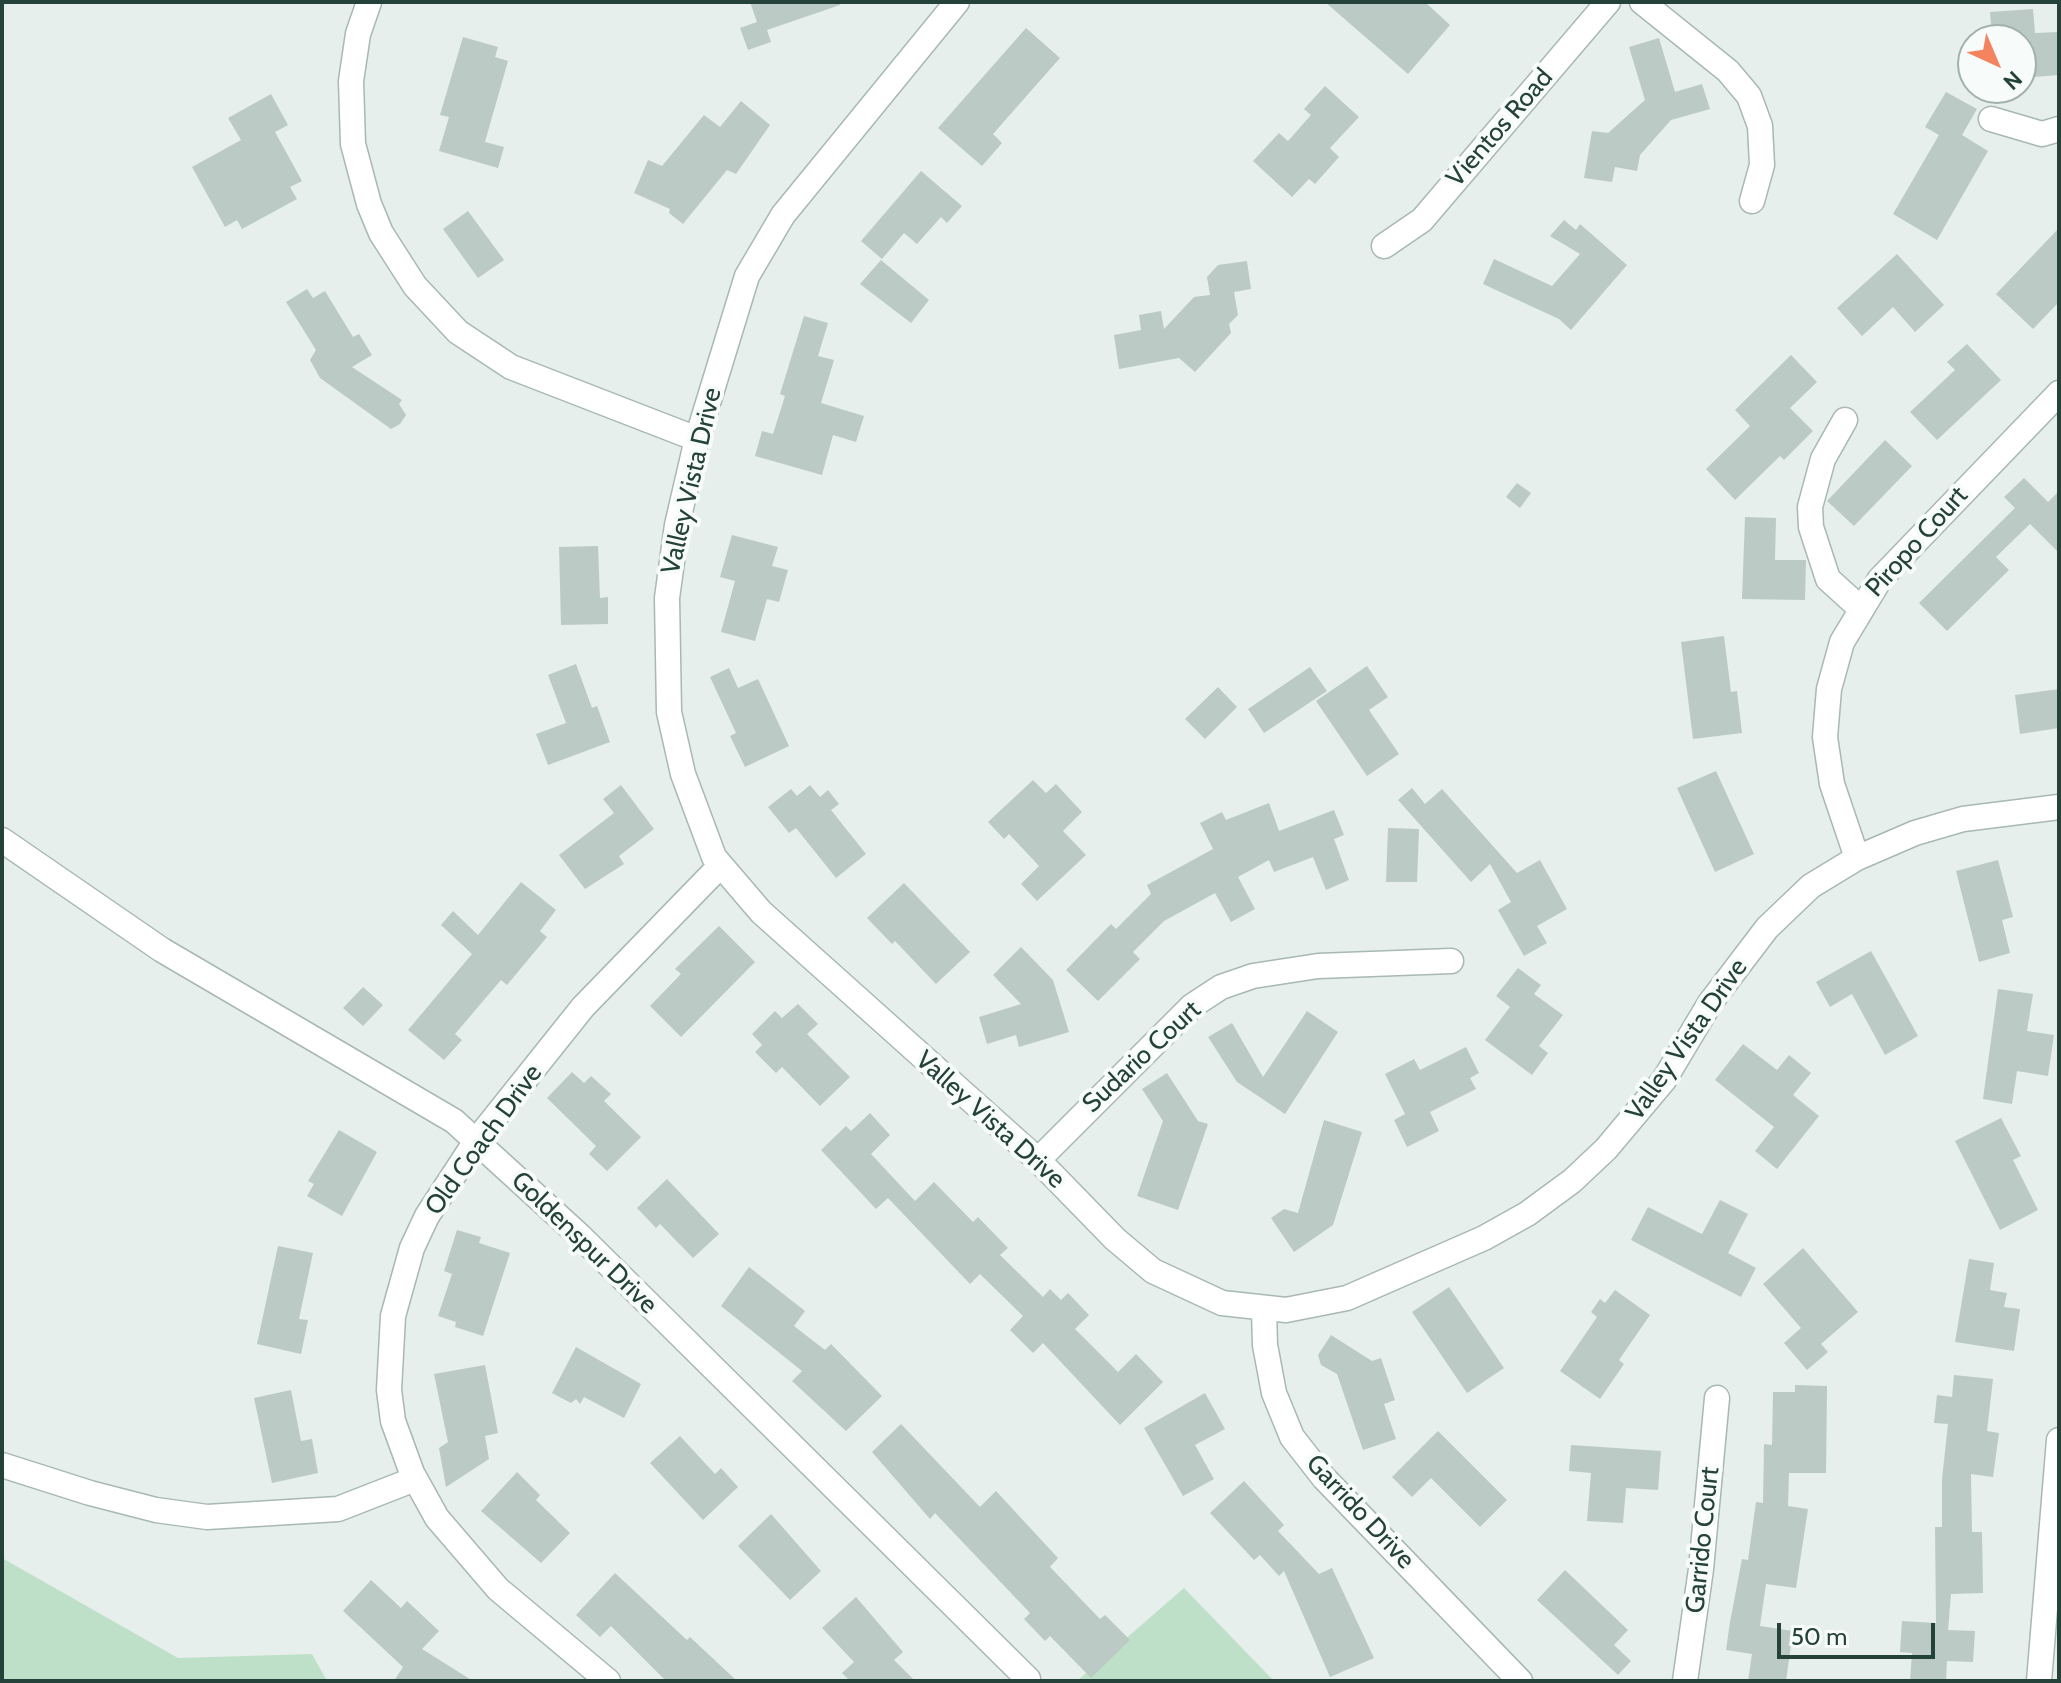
<!DOCTYPE html>
<html>
<head>
<meta charset="utf-8">
<style>
  body { margin:0 }
  #map { position:relative; width:2061px; height:1683px; overflow:hidden; background:#e6efeb; font-family:Cabin,sans-serif }
  canvas { display:block }
  .frame { position:absolute; inset:0; border:4px solid #24423a; pointer-events:none }
  .north { position:absolute; left:1957px; top:24px; width:80px; height:80px; box-sizing:border-box; background:#f7fbf9; border:2px solid #a3b1ad; border-radius:50%; rotate:136deg; font-size:22px; font-weight:700; line-height:32px; text-align:center; color:#24423a }
  .north::after { content:''; display:block; margin:auto; width:28px; height:36px; background:#f4845f; clip-path:polygon(50% 0,100% 100%,50% 72%,0 100%) }
  .scale { position:absolute; left:1777px; top:1623px; width:158px; height:36px; box-sizing:border-box; border:4px solid #24423a; border-top:0; padding-left:10px; font-size:24px; line-height:28px; white-space:nowrap; color:#24423a; -webkit-text-stroke:6px #f7fbf9; paint-order:stroke }
</style>
</head>
<body>
<div id="map">
<canvas width="2061" height="1683"></canvas>
<div class="frame"></div>
<div class="north">N</div>
<div class="scale">50 m</div>
</div>
<script>
const context = document.querySelector('canvas').getContext('2d');
context.lineJoin = 'round';
function fillPath(path, color) { context.fillStyle = color; context.fill(path, 'evenodd'); }
const toPath = rows => new Path2D(rows.map(r => 'M' + r).join(''));
function stroke(path, color, width, dash) { context.strokeStyle = color; context.lineWidth = width; context.lineCap = dash ? 'butt' : 'round'; context.setLineDash(dash || []); context.stroke(path); }
function write(font, color, halo, rows, align = 'center') {
  context.font = font + ' Cabin,sans-serif'; context.lineWidth = 8; context.setLineDash([]); context.textBaseline = 'middle'; context.strokeStyle = halo; context.fillStyle = color; for (const [text, x, y, turn = 0] of rows) {
    context.save(); context.translate(x, y); context.rotate((+turn || 0) * Math.PI / 180); context.textAlign = isNaN(turn) ? turn : align; if (halo) context.strokeText(text, 0, 0); context.fillText(text, 0, 0); context.restore();
  }
}
const green = toPath([
  [2,1558,178,1658,312,1654,327,1681,2,1681],
  [1184,1588,1274,1681,1077,1681]
]);
const building = toPath([
  [750,2,839,2,840,5,767,30,771,42,748,50,740,28,757,22],
  [1325,2,1425,2,1450,25,1408,74],
  [2033,9,2035,33,2059,32,2059,75,2021,78,2021,40,1992,37,1990,12],
  [1026,28,1060,58,993,134,1002,143,982,166,938,128],
  [463,37,498,47,495,57,508,61,485,142,504,147,498,168,439,151,449,117,440,115],
  [1659,38,1675,92,1702,84,1710,109,1671,120,1640,155,1637,171,1615,167,1612,182,1584,178,1592,131,1608,133,1645,100,1629,47],
  [1325,86,1359,117,1330,148,1339,157,1315,184,1309,179,1292,197,1253,161,1279,133,1288,141,1311,115,1304,109],
  [1946,92,1977,109,1962,135,1988,151,1937,240,1893,214,1939,135,1925,127],
  [271,94,288,125,275,132,302,181,290,187,297,199,242,229,237,220,225,227,192,167,241,140,228,118],
  [741,101,770,125,736,174,727,170,683,224,669,213,670,209,634,193,648,160,662,166,704,115,720,127],
  [921,171,962,206,947,223,941,217,917,244,904,233,882,259,861,241],
  [468,211,504,260,478,278,443,229],
  [1564,220,1576,230,1580,224,1627,265,1571,330,1559,319,1483,284,1494,259,1552,286,1580,254,1550,236],
  [2059,228,2059,302,2033,329,1996,294],
  [1897,254,1944,305,1915,332,1893,307,1862,336,1837,308],
  [881,260,929,300,911,323,860,284],
  [1247,261,1251,289,1234,292,1238,315,1229,324,1231,333,1195,372,1179,358,1119,369,1114,335,1141,330,1139,315,1161,311,1164,329,1194,297,1210,295,1207,277,1218,265],
  [307,289,313,298,325,291,353,337,359,334,372,355,352,367,402,400,399,404,406,415,400,424,391,429,320,378,310,360,316,350,286,302],
  [804,316,828,323,818,356,834,360,821,403,864,416,856,442,833,435,822,475,755,456,762,431,773,434,785,396,780,394],
  [1967,344,2001,380,1937,440,1910,412,1955,370,1947,362],
  [1791,355,1817,382,1790,408,1813,431,1784,460,1780,456,1735,500,1706,469,1750,426,1735,410],
  [1885,440,1912,466,1854,526,1827,501],
  [2024,478,2048,502,2059,491,2059,553,2030,524,1996,557,2009,570,1947,631,1919,603,2015,508,2004,497],
  [1517,483,1531,493,1520,508,1506,497],
  [1745,517,1776,518,1775,560,1806,560,1805,600,1742,599],
  [732,535,778,547,772,566,788,570,779,602,767,599,755,641,721,632,735,581,720,577],
  [598,546,600,598,608,597,608,624,561,625,559,547],
  [1724,636,1731,692,1737,691,1742,733,1693,739,1681,642],
  [576,664,592,708,597,706,610,742,548,765,536,734,566,723,548,675],
  [1367,666,1388,697,1369,710,1399,754,1367,776,1316,701],
  [1310,667,1327,691,1264,733,1248,709],
  [729,668,738,688,758,679,789,746,745,767,730,736,736,733,710,677],
  [1218,687,1237,707,1205,739,1185,719],
  [2059,689,2059,728,2020,734,2015,695],
  [1716,771,1754,854,1715,872,1677,788],
  [1033,780,1046,793,1056,784,1082,812,1063,831,1086,855,1037,901,1021,884,1039,866,1009,834,1004,839,988,822],
  [621,785,654,829,619,856,624,864,585,889,559,855,614,813,603,799],
  [810,785,820,797,828,790,839,804,831,810,866,854,836,878,796,828,789,833,768,807,791,789,797,796],
  [1412,788,1425,804,1442,789,1517,873,1540,860,1567,909,1537,926,1547,943,1524,956,1498,910,1511,902,1490,864,1471,882,1398,800],
  [1269,803,1279,831,1334,810,1344,835,1334,839,1349,880,1326,890,1313,857,1274,872,1269,860,1238,877,1255,909,1231,922,1215,893,1164,921,1133,952,1140,959,1098,1001,1066,970,1111,924,1116,929,1151,894,1147,885,1213,849,1200,823,1222,812,1226,820],
  [1388,828,1419,829,1417,882,1386,882],
  [1998,860,2013,917,2002,920,2010,953,1979,962,1956,871],
  [521,882,556,910,540,931,547,937,507,985,501,980,455,1034,462,1040,444,1060,408,1030,472,954,441,925,453,911,478,935],
  [904,883,970,952,936,984,895,941,892,944,867,918],
  [719,926,755,962,681,1037,650,1006,681,974,675,969],
  [1021,947,1053,980,1069,1032,1019,1047,1016,1035,987,1044,979,1017,1021,1004,993,975],
  [1871,951,1918,1036,1885,1055,1852,994,1830,1007,1816,982],
  [1518,968,1541,985,1534,994,1563,1015,1539,1046,1548,1053,1532,1075,1485,1040,1510,1007,1496,996],
  [363,987,383,1005,363,1026,343,1008],
  [1998,989,2033,994,2027,1031,2054,1035,2048,1076,2017,1071,2012,1104,1983,1099],
  [798,1004,818,1024,807,1034,850,1077,820,1106,782,1067,776,1073,755,1052,762,1045,752,1034,775,1011,782,1018],
  [1307,1011,1338,1032,1285,1114,1237,1082,1208,1037,1232,1023,1263,1077],
  [1743,1044,1777,1070,1789,1055,1811,1073,1793,1095,1819,1116,1777,1169,1755,1151,1774,1127,1715,1080],
  [1466,1047,1479,1073,1470,1078,1476,1089,1430,1112,1439,1131,1407,1147,1394,1120,1405,1114,1385,1074,1414,1059,1420,1070],
  [572,1072,584,1083,591,1076,611,1094,604,1101,641,1137,607,1171,589,1154,596,1146,547,1098],
  [1167,1073,1198,1121,1208,1124,1178,1210,1137,1196,1163,1121,1142,1089],
  [870,1113,890,1135,871,1154,915,1201,934,1182,973,1222,978,1217,1008,1248,1000,1255,1043,1297,1050,1289,1061,1300,1068,1293,1089,1315,1075,1329,1118,1372,1136,1354,1163,1382,1120,1425,1043,1343,1033,1353,1010,1330,1023,1316,980,1274,970,1284,888,1198,876,1209,821,1150,846,1126,851,1131],
  [2001,1118,2021,1156,2013,1160,2038,1210,2000,1230,1955,1141],
  [1324,1120,1362,1132,1333,1225,1294,1252,1271,1218,1284,1209,1298,1213],
  [339,1130,377,1152,342,1216,307,1196,314,1184,308,1181],
  [667,1179,719,1234,693,1258,660,1224,656,1228,637,1208],
  [1720,1200,1748,1214,1728,1253,1756,1268,1741,1297,1631,1240,1648,1207,1702,1234],
  [457,1230,481,1237,479,1243,510,1253,483,1336,455,1327,456,1322,438,1316,452,1274,444,1271],
  [278,1246,313,1253,299,1319,308,1320,301,1354,257,1344],
  [1803,1248,1858,1312,1821,1344,1828,1352,1807,1370,1784,1343,1801,1328,1763,1284],
  [1969,1259,1994,1263,1990,1290,2007,1293,2004,1307,2020,1309,2014,1351,1955,1342],
  [749,1267,805,1311,794,1326,825,1350,831,1344,882,1396,846,1431,792,1381,802,1371,721,1306],
  [1449,1287,1504,1368,1467,1393,1412,1312],
  [1615,1290,1650,1315,1619,1360,1624,1364,1600,1399,1560,1371,1597,1317,1591,1312,1600,1299,1605,1303],
  [1331,1335,1372,1361,1381,1358,1395,1400,1384,1404,1396,1439,1363,1450,1337,1374,1321,1365,1318,1355],
  [576,1347,641,1384,624,1418,584,1397,580,1404,576,1399,571,1403,552,1393],
  [485,1365,498,1433,485,1436,489,1459,446,1487,439,1448,448,1442,434,1374],
  [1954,1375,1993,1379,1987,1431,1999,1433,1993,1477,1971,1474,1972,1532,1982,1532,1983,1593,1951,1594,1948,1630,1975,1631,1973,1662,1947,1661,1946,1681,1910,1681,1912,1653,1900,1652,1902,1621,1936,1623,1935,1527,1942,1527,1942,1479,1948,1424,1934,1423,1937,1395,1952,1397],
  [1795,1385,1827,1386,1826,1473,1789,1473,1788,1506,1808,1509,1796,1588,1766,1584,1760,1626,1793,1631,1786,1681,1748,1681,1752,1654,1726,1650,1730,1622,1742,1559,1748,1560,1756,1502,1763,1503,1764,1444,1772,1445,1773,1392,1795,1392],
  [291,1390,301,1441,312,1439,318,1473,272,1483,254,1398],
  [1205,1393,1225,1429,1195,1445,1214,1479,1183,1496,1144,1428],
  [901,1424,980,1507,996,1491,1058,1558,1050,1567,1100,1619,1105,1615,1130,1640,1091,1678,1050,1636,1045,1641,1024,1619,1030,1613,935,1513,930,1519,872,1452],
  [1438,1431,1507,1500,1480,1527,1431,1478,1412,1497,1392,1477],
  [680,1436,715,1474,721,1468,738,1487,703,1520,650,1463],
  [1571,1445,1661,1451,1658,1490,1626,1488,1623,1523,1587,1521,1591,1473,1569,1471],
  [517,1472,540,1495,536,1500,570,1533,541,1563,481,1511],
  [1244,1481,1284,1525,1278,1531,1319,1574,1332,1568,1374,1658,1330,1677,1284,1571,1279,1576,1260,1555,1254,1560,1210,1513],
  [771,1514,821,1571,790,1600,738,1546],
  [1565,1570,1628,1630,1614,1645,1631,1661,1618,1675,1537,1600],
  [615,1573,687,1640,690,1637,737,1681,666,1681,611,1626,600,1637,576,1615],
  [371,1580,401,1608,407,1601,439,1631,422,1649,473,1681,394,1681,403,1667,343,1611],
  [856,1597,903,1652,894,1660,915,1681,850,1681,842,1673,854,1662,822,1628]
]);
const minor = toPath([
  [369,2,358,34,351,81,353,144,369,204,381,233,415,286,458,332,511,367,697,439],
  [957,2,783,215,747,276,697,439,677,525,667,598,669,712,683,774,714,857,761,912,1038,1160,1115,1239,1153,1271,1222,1303,1286,1310,1347,1298,1484,1238,1527,1214,1572,1181,1606,1149,1664,1080,1710,1003,1767,928,1811,886,1857,858,1915,833,1963,819,2059,807],
  [1642,2,1728,71,1749,96,1760,126,1762,165,1752,201],
  [1991,119,2042,134,2059,129],
  [1384,246,1422,220,1608,2],
  [1845,420,1823,459,1810,507,1811,527,1828,579,1860,608],
  [2,840,162,950,454,1121,580,1236,1028,1679],
  [1857,858,1832,784,1825,737,1829,689,1842,642,1880,579,2059,393],
  [1038,1160,1192,1006,1221,987,1253,976,1318,966,1451,961],
  [1264,1310,1265,1345,1274,1393,1292,1437,1324,1478,1520,1681],
  [2,1465,90,1493,156,1510,207,1517,338,1509,415,1479],
  [608,1681,498,1589,437,1518,412,1473,393,1421,389,1390,393,1316,412,1248,427,1216,476,1141,583,1007,720,866],
  [1685,1681,1701,1569,1717,1398],
  [2039,1681,2059,1440]
]);
const streetNames = [
  ["Vientos Road",1500,128,-49],
  ["Valley Vista Drive",692,481,-77],
  ["Piropo Court",1917,542,-48],
  ["Valley Vista Drive",1687,1040,-55],
  ["Sudario Court",1142,1057,-43],
  ["Valley Vista Drive",990,1120,42],
  ["Old Coach Drive",484,1140,-54],
  ["Goldenspur Drive",584,1243,44],
  ["Garrido Drive",1360,1512,47],
  ["Garrido Court",1703,1540,-84]
];
fillPath(green, '#bfe0c8');
fillPath(building, '#bbcac4');
stroke(minor, '#a8b8b2', 27);
stroke(minor, '#fff', 24);
write('26px', '#24423a', '#f7fbf9', streetNames);
</script>
</body>
</html>
